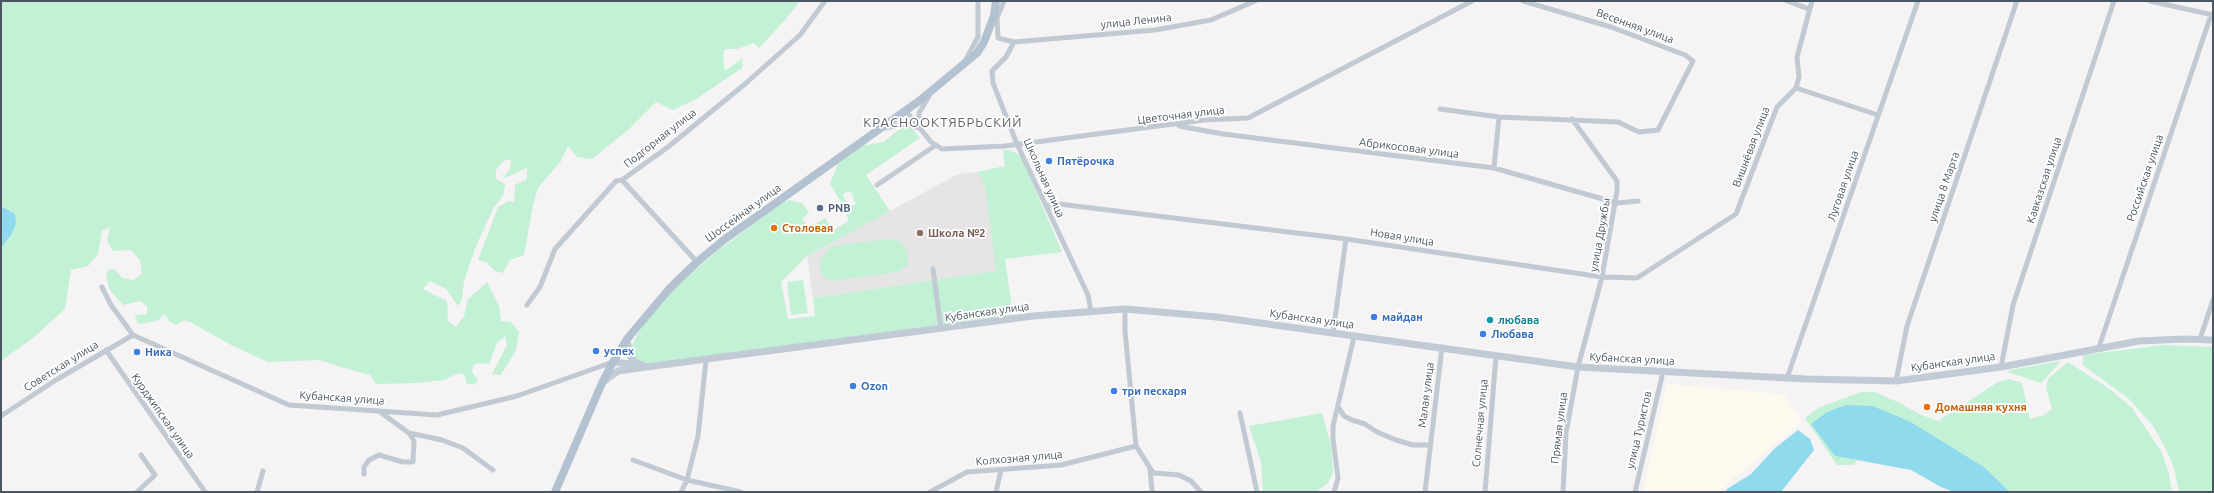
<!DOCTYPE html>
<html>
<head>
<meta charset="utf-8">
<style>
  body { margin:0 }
  #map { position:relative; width:2214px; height:493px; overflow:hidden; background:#f5f3f3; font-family:Ubuntu,sans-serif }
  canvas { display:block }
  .frame { position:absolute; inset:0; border:2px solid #4a5661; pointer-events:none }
</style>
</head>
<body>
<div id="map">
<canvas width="2214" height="493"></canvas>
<div class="frame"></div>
</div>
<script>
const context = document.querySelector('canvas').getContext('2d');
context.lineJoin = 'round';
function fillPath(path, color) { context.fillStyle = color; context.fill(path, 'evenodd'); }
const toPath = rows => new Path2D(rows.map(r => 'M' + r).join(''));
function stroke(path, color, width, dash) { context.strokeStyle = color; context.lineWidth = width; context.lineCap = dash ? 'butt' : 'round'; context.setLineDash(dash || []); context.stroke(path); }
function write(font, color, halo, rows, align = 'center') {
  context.font = font + ' Ubuntu,sans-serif'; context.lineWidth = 3.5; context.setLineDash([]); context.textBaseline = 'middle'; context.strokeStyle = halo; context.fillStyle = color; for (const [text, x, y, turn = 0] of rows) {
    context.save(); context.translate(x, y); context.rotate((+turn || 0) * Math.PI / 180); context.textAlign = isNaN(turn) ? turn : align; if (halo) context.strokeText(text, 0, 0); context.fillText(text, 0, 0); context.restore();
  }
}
const commercial = toPath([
  [1667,384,1784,394,1799,417,1800,424,1734,477,1720,492,1643,492]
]);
const education = toPath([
  [977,172,985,186,997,271,813,298,807,256,958,174]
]);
const green = toPath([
  [1,1,800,1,785,20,759,48,754,43,737,49,725,49,723,57,725,71,743,58,742,68,696,99,673,110,656,102,629,129,592,159,577,157,568,146,561,161,538,188,533,205,524,255,510,260,503,273,495,271,486,262,478,260,498,207,509,201,514,202,515,185,527,179,527,168,502,179,510,169,511,159,503,161,496,170,496,179,505,184,503,196,494,207,476,246,464,281,462,299,458,306,446,289,430,281,423,289,447,301,448,321,456,327,464,316,468,299,487,282,499,306,501,321,511,322,519,332,516,350,501,375,492,374,507,345,505,336,497,343,489,364,479,363,473,365,472,372,478,380,473,385,466,383,465,375,459,373,444,380,417,383,376,384,370,375,337,366,320,360,268,362,233,346,190,322,184,320,176,325,169,321,165,314,157,321,139,324,135,318,137,315,147,314,147,306,140,301,123,305,109,289,106,274,109,270,115,269,122,278,133,280,142,274,140,260,131,250,113,251,107,241,110,227,102,231,98,254,88,266,71,270,65,309,33,338,1,361,1,248,11,235,4,206,1,206],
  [901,128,911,128,920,138,866,175,890,211,807,256,781,282,788,319,815,316,813,298,996,271,985,186,977,172,1005,166,1003,150,1010,150,1021,156,1062,252,1005,259,1013,315,646,364,635,359,631,347,642,326,674,288,716,252,780,204,789,200,802,203,809,213,802,219,809,228,825,218,833,230,849,221,844,209,856,204,850,191,843,194,846,203,842,204,830,184,838,163,862,146,883,142],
  [888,239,897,240,903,244,908,253,908,265,898,272,831,281,823,276,820,271,820,261,831,246],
  [803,280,808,313,791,315,787,282],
  [2163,345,2213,347,2213,492,2179,492,2174,468,2165,447,2153,426,2129,399,2083,365,2083,355],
  [2061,361,2041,383,2007,372,2010,370],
  [2068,362,2111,390,2132,408,2161,451,2169,473,2172,492,2010,492,1984,467,1911,422,1873,406,1835,456,1857,460,1854,465,1837,465,1805,418,1818,408,1861,392,1875,392,1900,403,1919,414,1938,421,1998,382,2009,379,2022,383,2030,419,2044,415,2052,409,2046,387,2048,379],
  [1322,413,1331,445,1333,473,1328,483,1316,492,1263,492,1261,462,1249,426]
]);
const water = toPath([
  [1,206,15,214,16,224,11,235,1,248],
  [1846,405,1873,406,1911,422,1984,467,2010,492,1954,492,1941,487,1911,470,1835,456,1811,424,1827,412],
  [1798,430,1810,439,1814,450,1781,492,1726,492,1727,489,1751,474,1774,449]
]);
const street = toPath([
  [1004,1,997,18,998,38,1014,42,1006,57,992,71,993,83,1017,144,1088,295,1091,311],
  [1787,1,1809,9],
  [2150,1,2213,15],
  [1014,42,1155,30,1211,20,1255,1],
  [965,61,978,37,978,1],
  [1796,88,1878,115],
  [1440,109,1499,117,1618,122,1639,132,1658,130,1693,61,1685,55,1611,27,1523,1],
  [906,111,931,142,942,149,1005,146,1204,120,1248,118,1472,1],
  [1179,126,1223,134,1494,168,1617,203,1638,201],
  [885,128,905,124,919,128,919,113,929,96],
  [1494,168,1499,117],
  [622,180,697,262],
  [877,185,936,145],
  [1046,206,1059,204,1346,239,1602,277,1637,278,1736,214,1777,107,1796,88,1799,77,1797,57,1812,1],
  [933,269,941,329],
  [102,287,111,305,133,335,289,405,437,415,517,396,613,362],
  [527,305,540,287,555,249,616,181,622,180,668,147,745,84,800,35,825,1],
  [1125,309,1125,331,1136,446,1150,468,1152,492],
  [1333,333,1346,239],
  [2200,339,2213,300],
  [2099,347,2211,15],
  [106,350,205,492],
  [2001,367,2013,305,2114,1],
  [1787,378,1918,1],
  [1896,381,1907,326,2017,1],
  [1338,407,1344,416,1352,420,1365,424,1377,432,1396,440,1413,445,1430,445],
  [380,412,409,433,442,440,463,448,493,470],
  [1240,413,1257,492],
  [1,416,56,380,133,335],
  [633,460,687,480,741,492],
  [1150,468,1154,473,1179,475,1191,481,1201,492],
  [364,474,364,467,369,460,379,455,403,462,413,462,414,441,409,433],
  [137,492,155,475,141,455],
  [257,492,263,471],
  [681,492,687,480,698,436,706,360],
  [930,492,967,472,1061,465,1136,446],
  [996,492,1001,470],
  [1334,492,1338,478,1333,439,1333,426,1354,337],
  [1425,492,1442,347],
  [1485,492,1496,356],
  [1563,492,1566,433,1578,367,1602,277,1617,191,1617,181,1572,119],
  [1635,492,1663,372]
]);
const secondary = toPath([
  [627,339,630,356,635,362,644,366],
  [613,362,638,365],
  [603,382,618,371,646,367,1033,316,1125,309,1217,317,1578,367,1807,379,1896,381,2001,367,2139,341,2184,339,2213,340]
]);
const primary = toPath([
  [555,492,602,383,613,362,627,339,669,289,697,262,725,239,919,101,977,53,984,42,994,16,996,1]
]);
const markers = [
  [1049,161,4,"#3f7fe0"],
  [820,208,4,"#5c6f8a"],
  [774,228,4,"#e8710a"],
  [920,233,4,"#8d6e63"],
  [1374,317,4,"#3f7fe0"],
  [1490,320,4,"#0f9aa8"],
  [1483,334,4,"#3f7fe0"],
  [596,351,4,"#3f7fe0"],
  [137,352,4,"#3f7fe0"],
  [853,386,4,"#3f7fe0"],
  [1114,391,4,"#3f7fe0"],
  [1927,407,4,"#e8710a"]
];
const streetNames = [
  ["улица Ленина",1136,21,-6],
  ["Весенняя улица",1635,26,20],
  ["Цветочная улица",1181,115,-7],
  ["Подгорная улица",660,138,-38],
  ["Вишнёвая улица",1751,147,-69],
  ["Абрикосовая улица",1409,148,7],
  ["Школьная улица",1044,178,66],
  ["Российская улица",2145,178,-71],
  ["Кавказская улица",2044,180,-72],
  ["Луговая улица",1843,186,-71],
  ["улица 8 Марта",1944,187,-71],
  ["Шоссейная улица",743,213,-36],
  ["улица Дружбы",1600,235,-80],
  ["Новая улица",1402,237,9],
  ["Кубанская улица",987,312,-8],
  ["Кубанская улица",1312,319,8],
  ["Кубанская улица",1632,359,3],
  ["Кубанская улица",1953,362,-8],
  ["Советская улица",61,366,-32],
  ["Малая улица",1426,395,-83],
  ["Кубанская улица",342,398,4],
  ["Курджипская улица",163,416,55],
  ["Солнечная улица",1480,423,-85],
  ["Прямая улица",1559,428,-83],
  ["улица Туристов",1639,430,-77],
  ["Колхозная улица",1019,458,-5]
];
const shopNames = [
  ["Пятёрочка",1057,161],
  ["майдан",1382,317],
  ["Любава",1491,334],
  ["успех",604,351],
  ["Ника",145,352],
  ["Ozon",861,386],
  ["три пескаря",1122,391]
];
const serviceNames = [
  ["PNB",828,208]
];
const foodNames = [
  ["Столовая",782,228],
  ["Домашняя кухня",1935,407]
];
const educationNames = [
  ["Школа №2",928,233]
];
const cultureNames = [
  ["любава",1498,320]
];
const quarterNames = [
  ["КРАСНООКТЯБРЬСКИЙ",943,123]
];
fillPath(commercial, '#fdf9ef');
fillPath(education, '#e6e4e5');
fillPath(green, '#c3f1d5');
fillPath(water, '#90daee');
stroke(street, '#c1cad2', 5);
stroke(secondary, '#c1cbd6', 7);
stroke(primary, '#b3c2d1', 8);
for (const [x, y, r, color] of markers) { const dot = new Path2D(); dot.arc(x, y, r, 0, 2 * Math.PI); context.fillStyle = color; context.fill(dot); stroke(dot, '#fff', 1.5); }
write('11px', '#4a5661', '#fff', streetNames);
write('bold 11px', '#366cbe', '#fff', shopNames, 'left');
write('bold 11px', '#4e5e75', '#fff', serviceNames, 'left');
write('bold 11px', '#c56008', '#fff', foodNames, 'left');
write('bold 11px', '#785e54', '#fff', educationNames, 'left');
write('bold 11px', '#0d838f', '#fff', cultureNames, 'left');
context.letterSpacing = '1px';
write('13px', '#5f6368', '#fff', quarterNames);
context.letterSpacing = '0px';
</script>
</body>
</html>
